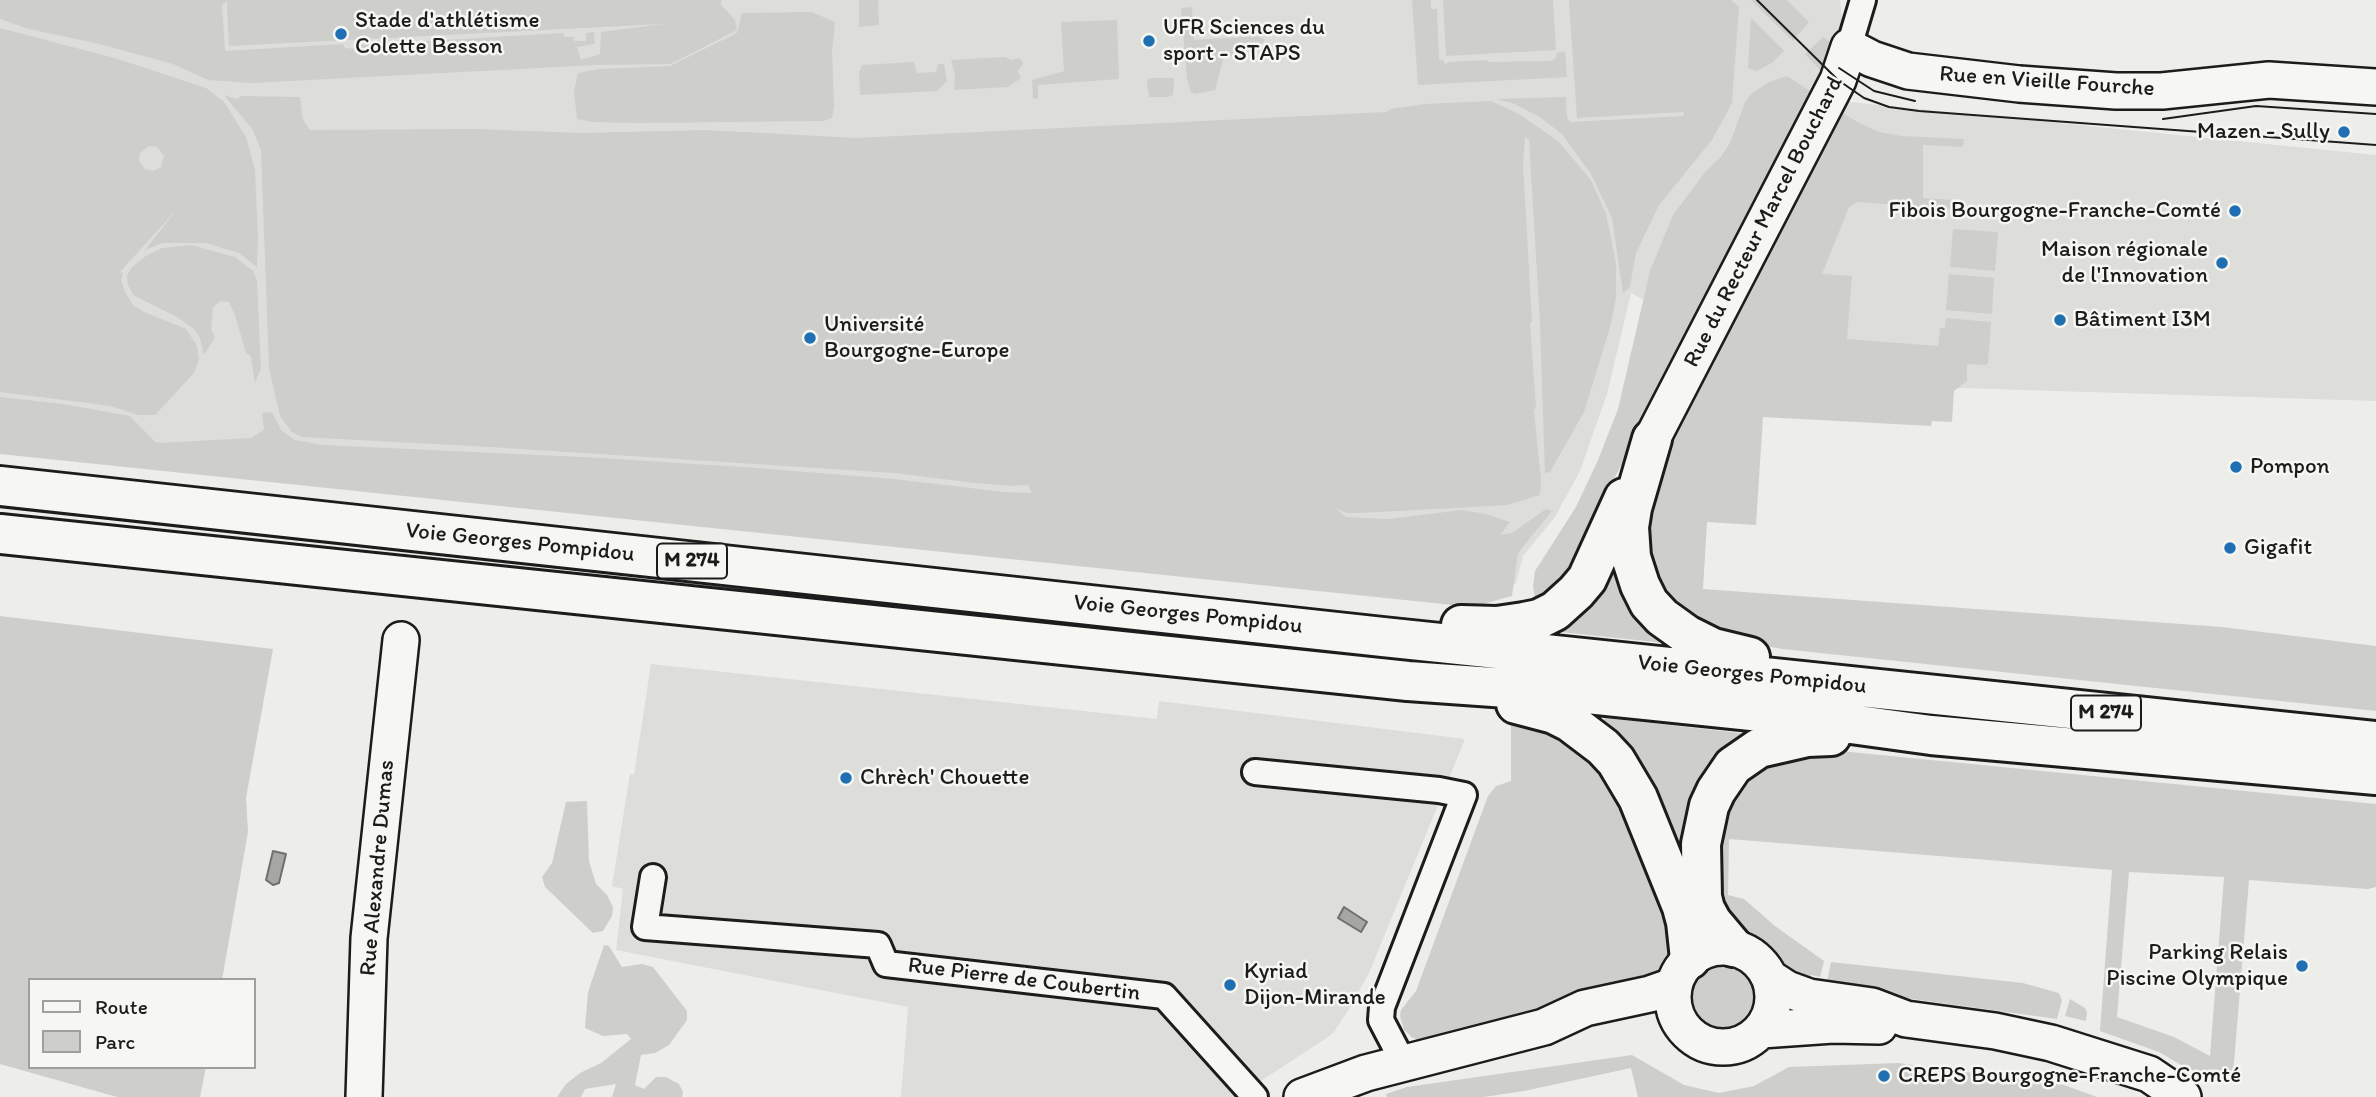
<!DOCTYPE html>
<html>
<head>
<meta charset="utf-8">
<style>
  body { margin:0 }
  #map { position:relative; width:2376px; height:1097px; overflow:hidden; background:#edede9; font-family:Itim,sans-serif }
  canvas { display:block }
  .legend { position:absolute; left:28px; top:978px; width:228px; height:91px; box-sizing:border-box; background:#f6f6f2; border:2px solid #9f9f9c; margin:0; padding:9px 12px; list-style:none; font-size:21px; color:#1c1c1c }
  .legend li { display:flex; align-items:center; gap:14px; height:35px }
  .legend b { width:35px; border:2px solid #9f9f9c }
</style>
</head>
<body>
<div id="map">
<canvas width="2376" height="1097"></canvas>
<ul class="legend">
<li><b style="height:9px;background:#f6f6f2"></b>Route</li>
<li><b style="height:19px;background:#cececb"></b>Parc</li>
</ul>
</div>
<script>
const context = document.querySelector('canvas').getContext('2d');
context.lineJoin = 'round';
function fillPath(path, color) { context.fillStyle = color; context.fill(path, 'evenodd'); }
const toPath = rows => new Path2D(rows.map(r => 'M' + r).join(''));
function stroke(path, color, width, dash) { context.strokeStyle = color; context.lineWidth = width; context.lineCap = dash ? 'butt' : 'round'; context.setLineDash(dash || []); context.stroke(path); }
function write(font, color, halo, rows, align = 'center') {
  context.font = font + ' Itim,sans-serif'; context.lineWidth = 5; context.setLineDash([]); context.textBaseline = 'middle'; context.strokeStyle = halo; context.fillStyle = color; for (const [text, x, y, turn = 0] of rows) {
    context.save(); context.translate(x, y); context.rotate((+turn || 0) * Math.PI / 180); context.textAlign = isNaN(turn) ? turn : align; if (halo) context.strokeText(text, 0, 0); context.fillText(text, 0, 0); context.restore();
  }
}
const built = toPath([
  [0,0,1840,0,1850,102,2376,155,2376,401,1801,383,1631,293,1607,394,1580,471,1555,517,1523,556,1516,583,1466,605,0,446],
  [651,664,1157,719,1159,701,1465,739,1369,973,1349,1009,1334,1032,1328,1037,1247,1090,1232,1097,901,1097,908,1007,616,950,623,889,612,886,630,774,634,775]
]);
const green = toPath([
  [0,0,721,0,721,5,735,20,737,30,671,64,596,65,252,83,208,80,173,64,99,44,29,29,0,19],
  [227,2,229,46,663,24,601,32,600,54,581,60,577,47,595,44,594,32,586,33,586,41,574,41,574,37,565,37,563,33,358,45,356,49,345,48,343,44,225,51,222,4],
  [859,0,878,0,879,25,859,27],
  [1412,0,1431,0,1431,9,1437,9,1439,60,1443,60,1445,64,1450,62,1486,60,1489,62,1550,61,1555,59,1557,53,1565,52,1567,77,1418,85],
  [1443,0,1553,0,1556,50,1446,56],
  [1569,0,1731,0,1739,7,1732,103,1712,140,1659,205,1636,253,1630,287,1623,293,1612,218,1591,174,1562,134,1541,118,1515,104,1496,99,1566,97,1567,118,1570,122,1683,116,1684,112,1577,118],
  [1751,0,1787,0,1809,22,1793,41],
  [1192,7,1194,40,1259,36,1265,40,1255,51,1240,51,1223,60,1215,90,1196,94,1191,92,1187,79,1181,8],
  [812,12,835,22,832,52,834,106,832,118,823,121,639,123,591,122,577,119,574,91,578,73,599,69,670,66,737,33,742,13],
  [1751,18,1784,51,1773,62,1757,71,1748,68],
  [1117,20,1119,79,1038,85,1038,99,1033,98,1032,80,1064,71,1061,22],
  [0,28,118,59,206,88,224,102,246,137,255,170,258,238,257,267,239,253,206,243,162,243,145,250,178,208,119,273,123,272,121,280,125,292,133,305,144,312,186,329,197,346,199,359,194,373,155,415,138,415,111,406,0,392],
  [149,146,157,147,164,156,161,167,154,171,145,169,139,161,140,153],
  [1823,37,1829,41,1835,51,1824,74,1805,54],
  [1005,57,1011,60,1020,58,1023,64,1018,71,1021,78,1008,87,954,90,955,76,951,60],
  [914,62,917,73,936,72,938,64,944,64,947,81,937,91,860,95,859,73,862,65],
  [1787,76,1810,91,1607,493,1581,554,1546,599,1535,598,1533,587,1535,571,1576,507,1598,460,1618,409,1650,271,1673,215,1706,171,1720,158,1730,143,1745,102,1752,93,1769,82],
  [1152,78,1174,78,1173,95,1168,97,1149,97,1147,82,1148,79],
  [224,95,236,99,242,96,300,97,303,120,310,130,476,129,581,133,706,130,856,138,1386,112,1391,109,1425,104,1491,101,1519,114,1558,141,1591,180,1606,214,1616,263,1616,297,1611,324,1584,412,1550,472,1545,473,1540,324,1529,140,1525,136,1523,165,1532,321,1530,323,1536,407,1534,411,1541,480,1540,495,1507,505,1437,509,1359,513,1346,513,1336,508,1346,517,1389,519,1461,510,1486,514,1510,522,1500,535,1512,533,1546,509,1552,511,1518,553,1512,596,1472,607,0,454,0,397,63,404,130,416,155,442,160,443,251,438,264,430,262,413,272,412,281,430,295,440,323,445,603,458,757,468,894,479,1004,492,1032,493,1028,485,1010,486,976,483,894,473,490,447,302,437,292,432,280,416,269,368,261,150,253,130],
  [1836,109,1859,123,1879,132,1902,136,1964,139,1963,147,1923,145,1923,198,1954,200,1954,209,1857,202,1849,207,1822,274,1852,276,1847,339,1938,346,1940,328,1945,328,1946,318,1991,322,1988,363,1986,365,1967,364,1967,381,1954,391,1952,422,1932,421,1931,426,1763,417,1756,525,1707,522,1703,589,2222,627,2376,646,2376,711,1782,649,1743,642,1690,622,1658,587,1643,546,1659,469,1697,385],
  [1953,229,1998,232,1995,271,1950,267],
  [191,245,235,257,253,271,257,281,261,368,255,383,251,356,246,353,235,315,229,302,220,301,213,307,211,330,215,337,204,355,200,338,194,329,177,317,133,295,128,285,127,276,131,268,146,256,162,248],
  [1949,274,1994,278,1992,314,1946,310],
  [1616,540,1665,643,1551,631],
  [0,616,273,649,246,798,248,832,222,980,30,980,30,1067,206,1067,200,1097,117,1097,0,1064],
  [1511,717,1557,732,1605,769,1667,911,1671,959,1657,977,1635,979,1595,990,1493,1024,1420,1040,1413,1038,1404,1030,1400,1016,1401,1010,1416,991,1488,796,1496,786,1511,781],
  [1606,718,1749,734,1687,879,1604,727,1603,720],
  [1830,750,2376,804,2376,887,2368,889,2249,880,2233,1075,2211,1069,2209,1079,2205,1079,2159,1052,2100,1031,2112,870,1729,839,1728,895,1744,899,1775,926,1824,961,1820,977,1811,975,1808,988,1786,978,1767,952,1741,935,1724,915,1715,864,1733,787,1764,761],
  [2129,872,2224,877,2210,1056,2174,1037,2117,1017],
  [587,801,589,861,596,884,607,895,613,907,612,916,603,931,593,933,545,887,542,877,552,863,566,802],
  [604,945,609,946,622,967,642,964,653,967,687,1011,687,1020,669,1045,655,1053,641,1055,635,1085,644,1089,656,1077,666,1077,679,1084,683,1092,682,1097,612,1097,616,1084,585,1089,581,1097,557,1097,566,1084,580,1073,601,1063,631,1039,627,1034,603,1036,585,1028,588,992],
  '1687 998a36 36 0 1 1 72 0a36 36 0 1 1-72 0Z',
  [1831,962,2023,983,2059,993,2062,1000,2057,1019,1826,987],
  [2070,999,2085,1008,2087,1012,2086,1021,2065,1016],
  [1632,1055,1684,1085,1719,1093,1754,1086,1789,1067,1898,1063,2064,1085,2097,1097,1638,1097,1631,1068,1524,1091,1484,1097,1387,1097,1386,1094,1407,1087]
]);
const water = toPath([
  [273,851,286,854,279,883,273,885,266,880,273,851],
  [1344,907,1367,922,1361,932,1338,918,1344,907]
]);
const street = toPath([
  [1849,47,1863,0],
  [1255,772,1439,790,1464,795,1382,1007,1381,1020,1404,1064],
  [653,877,645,927,878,945,886,964,1164,996,1255,1097]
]);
const secondary = toPath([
  [1652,439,1838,80,1849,47,1872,59,1908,71,2019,84,2116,91,2162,91,2269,80,2376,87],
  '1673 997a50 50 0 1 1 100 0a50 50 0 1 1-100 0Z',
  [1770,978,1787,989,1809,997,1872,1006,1906,1019,1995,1031,2051,1043,2149,1074,2183,1097],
  [1761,1030,1833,1025,1879,1026],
  [364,1097,369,938,401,640],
  [1302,1097,1366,1073,1544,1027,1585,1008,1650,994,1673,986]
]);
const highway = toPath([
  [1652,439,1632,508,1629,527,1631,557,1640,585,1649,603,1662,617,1687,635,1713,648,1750,657],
  [0,486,1383,637,2376,741],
  [0,534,1408,681,1578,693,1771,713,1931,735,2376,775],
  [1461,625,1497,626,1524,622,1539,619,1555,611,1576,592,1587,579,1624,498],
  [1516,704,1554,714,1570,722,1603,747,1616,761,1638,798,1682,907,1686,922,1690,959],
  [1733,947,1712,922,1705,909,1702,897,1701,844,1709,806,1716,791,1733,766,1759,748,1807,737,1831,736]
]);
const tram = toPath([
  [1757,0,1838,80,1864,98,1889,107,1919,111,2376,145],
  [1839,68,1874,91,1915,101],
  [2163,119,2256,106,2376,114]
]);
const markers = [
  [341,34,7,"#1f6fb2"],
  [1149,41,7,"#1f6fb2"],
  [2344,132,7,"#1f6fb2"],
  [2235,211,7,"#1f6fb2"],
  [2222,263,7,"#1f6fb2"],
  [2060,320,7,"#1f6fb2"],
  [810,338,7,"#1f6fb2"],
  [2236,467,7,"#1f6fb2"],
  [2230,548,7,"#1f6fb2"],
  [846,778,7,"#1f6fb2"],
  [2302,966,7,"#1f6fb2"],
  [1230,985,7,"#1f6fb2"],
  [1884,1076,7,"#1f6fb2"]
];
const shields = [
  [692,561,70],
  [2106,713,70]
];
const shieldNames = [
  ["M 274",692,561],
  ["M 274",2106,713]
];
const poiNames = [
  ["Stade d'athlétisme",355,21],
  ["Colette Besson",355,47],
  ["UFR Sciences du",1163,28],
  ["sport - STAPS",1163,54],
  ["Mazen - Sully",2330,132,"right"],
  ["Fibois Bourgogne-Franche-Comté",2221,211,"right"],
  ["Maison régionale",2208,250,"right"],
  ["de l'Innovation",2208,276,"right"],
  ["Bâtiment I3M",2074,320],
  ["Université",824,325],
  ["Bourgogne-Europe",824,351],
  ["Pompon",2250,467],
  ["Gigafit",2244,548],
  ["Chrèch' Chouette",860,778],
  ["Parking Relais",2288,953,"right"],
  ["Piscine Olympique",2288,979,"right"],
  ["Kyriad",1244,972],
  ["Dijon-Mirande",1244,998],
  ["CREPS Bourgogne-Franche-Comté",1898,1076]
];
const streetNames = [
  ["Rue en Vieille Fourche",2047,82,4],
  ["Rue du Recteur Marcel Bouchard",1764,222,-63],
  ["Voie Georges Pompidou",520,543,6],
  ["Voie Georges Pompidou",1188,615,6],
  ["Voie Georges Pompidou",1752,675,6],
  ["Rue Alexandre Dumas",378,868,-85],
  ["Rue Pierre de Coubertin",1024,980,7]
];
fillPath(built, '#ddddda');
fillPath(green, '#cececb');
fillPath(water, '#a6a6a3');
stroke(water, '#6f6f6d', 2);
stroke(street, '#1c1c1c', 30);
stroke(secondary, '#1c1c1c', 40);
stroke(highway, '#1c1c1c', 44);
stroke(street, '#f6f6f2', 24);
stroke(secondary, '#f6f6f2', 35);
stroke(highway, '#f6f6f2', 38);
stroke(tram, '#1c1c1c', 2);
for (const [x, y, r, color] of markers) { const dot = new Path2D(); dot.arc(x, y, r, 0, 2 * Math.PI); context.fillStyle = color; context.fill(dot); stroke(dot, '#f6f6f2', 2.5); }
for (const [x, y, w] of shields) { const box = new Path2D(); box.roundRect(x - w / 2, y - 17.5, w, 35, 5); context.fillStyle = '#f6f6f2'; context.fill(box); stroke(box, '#1c1c1c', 2); }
write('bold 21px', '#1c1c1c', null, shieldNames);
write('23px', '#1c1c1c', '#f6f6f2', poiNames, 'left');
write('23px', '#1c1c1c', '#f6f6f2', streetNames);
</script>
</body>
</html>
